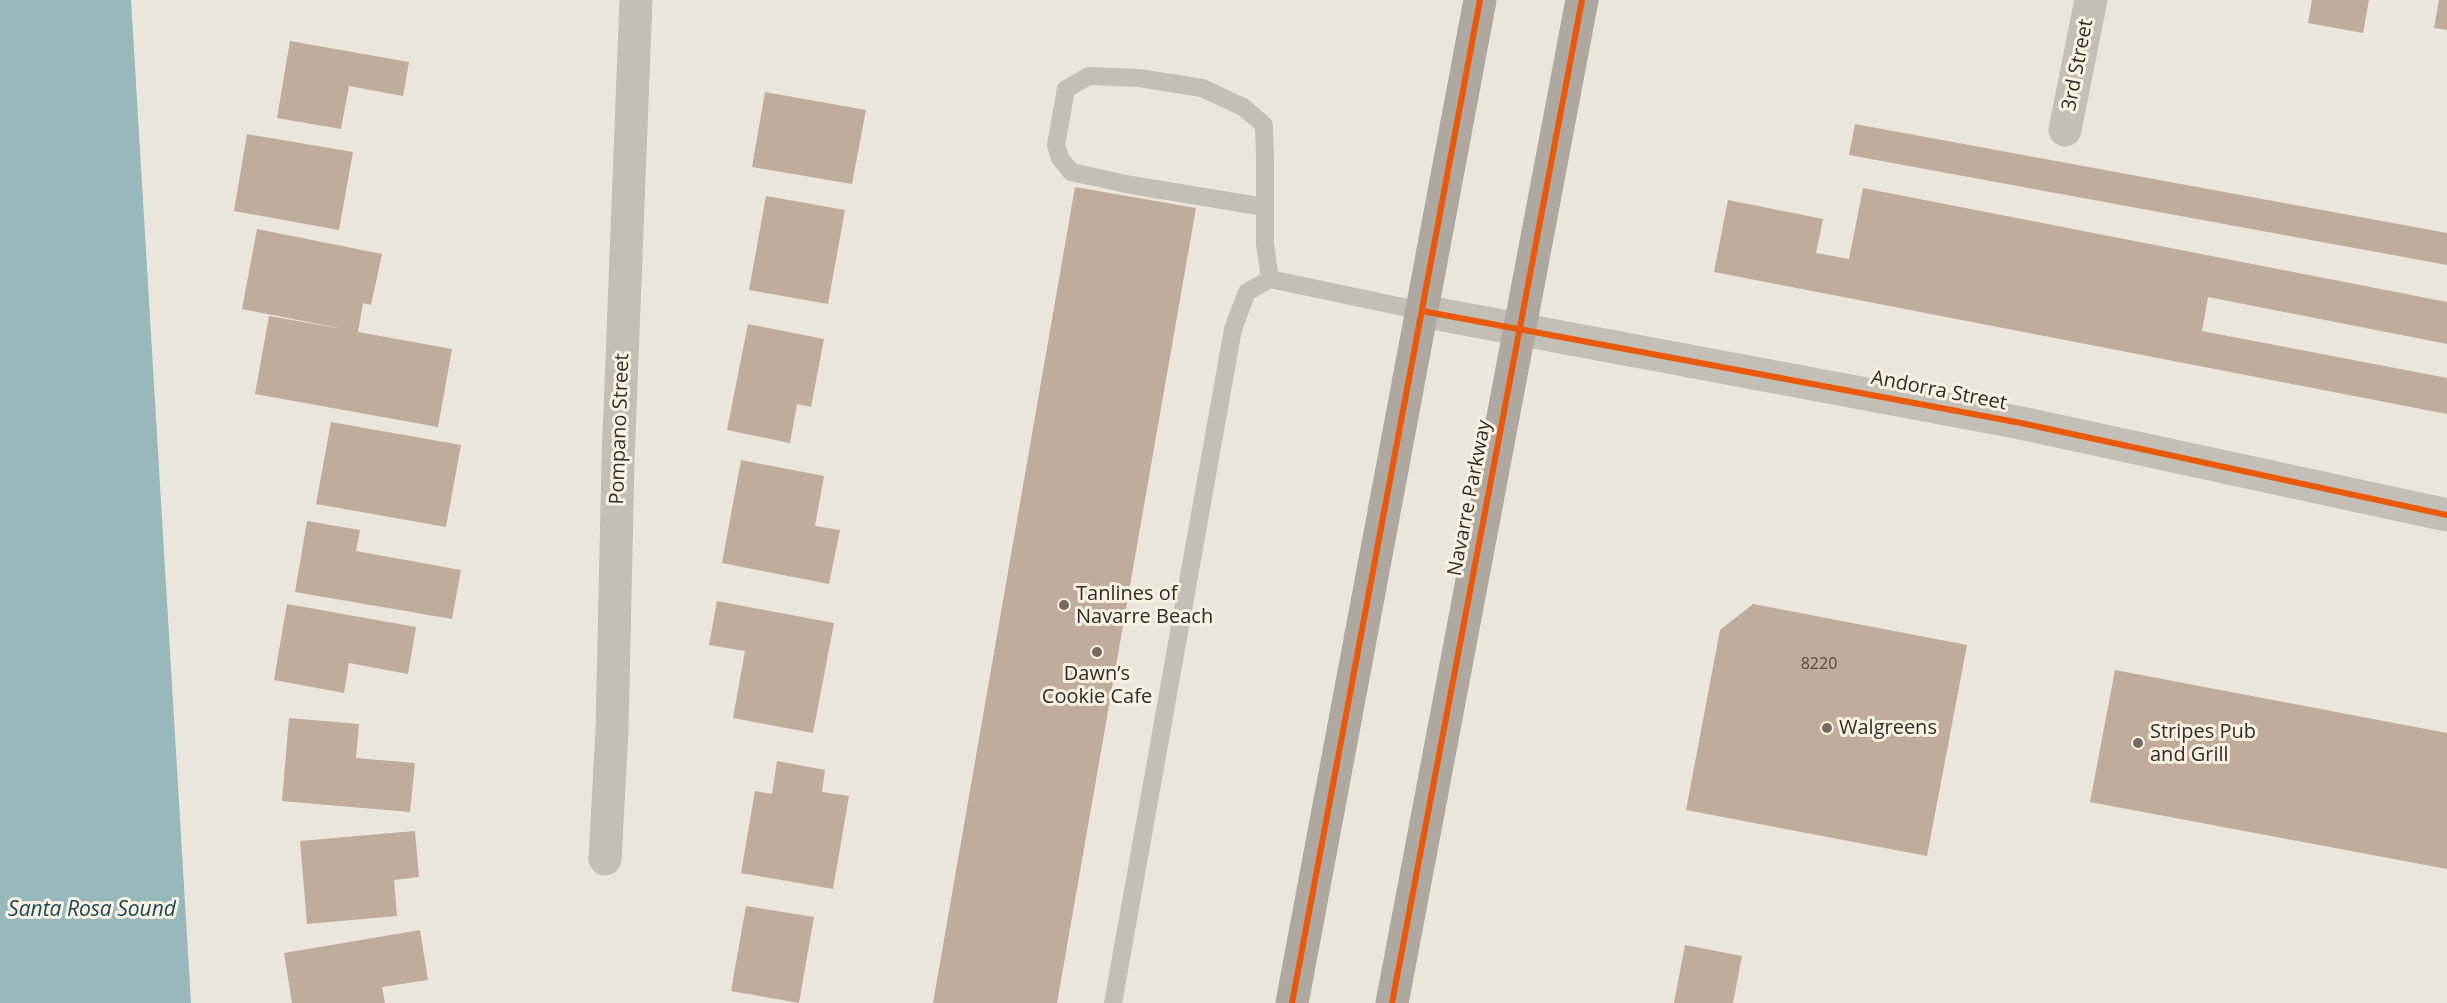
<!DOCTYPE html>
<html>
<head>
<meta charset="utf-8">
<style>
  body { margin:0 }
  canvas { display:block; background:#ebe6dc }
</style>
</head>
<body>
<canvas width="2447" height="1003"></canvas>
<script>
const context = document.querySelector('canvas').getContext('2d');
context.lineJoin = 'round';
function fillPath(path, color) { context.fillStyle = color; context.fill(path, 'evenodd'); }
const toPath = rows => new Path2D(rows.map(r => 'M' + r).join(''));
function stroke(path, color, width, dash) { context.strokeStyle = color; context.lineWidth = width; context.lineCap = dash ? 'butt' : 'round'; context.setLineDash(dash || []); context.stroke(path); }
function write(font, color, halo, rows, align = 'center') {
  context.font = font + ' "Open Sans",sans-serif'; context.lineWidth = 6; context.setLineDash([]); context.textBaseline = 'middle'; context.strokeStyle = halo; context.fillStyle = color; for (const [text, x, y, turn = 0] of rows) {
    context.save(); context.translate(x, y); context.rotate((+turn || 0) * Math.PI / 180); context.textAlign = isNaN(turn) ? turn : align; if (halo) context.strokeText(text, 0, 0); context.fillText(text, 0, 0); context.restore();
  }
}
const water = toPath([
  [0,0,131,0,191,1003,0,1003]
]);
const building = toPath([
  [2312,0,2369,0,2363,33,2308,23],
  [2439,0,2447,0,2447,30,2434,28],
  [290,41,409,62,403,96,349,86,341,129,277,118],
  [765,92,866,110,852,184,752,167],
  [1855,124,2447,233,2447,265,1849,155],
  [247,134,353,152,339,230,234,211],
  [1075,187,1196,208,1057,1003,933,1003],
  [1863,188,2447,302,2447,344,2208,297,2202,331,2447,378,2447,414,1714,272,1728,200,1823,219,1816,253,1849,259],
  [766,196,845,210,828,304,749,290],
  [257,229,382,254,371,305,363,303,358,332,452,349,438,427,255,394,269,316,349,330,242,309],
  [748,324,824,339,811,407,797,404,790,443,727,430],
  [331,422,461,445,446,527,316,504],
  [741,460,824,476,815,526,840,530,829,584,722,563],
  [307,521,360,530,356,551,461,570,452,619,295,592],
  [717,601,834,623,813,733,733,718,745,651,709,645],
  [287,604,416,627,408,674,349,663,344,693,274,680],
  [1753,604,1967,645,1927,856,1686,810,1720,630],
  [2115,670,2447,733,2447,869,2090,802],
  [289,718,359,724,356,758,415,763,410,812,282,801],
  [777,761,825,770,822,792,849,796,833,889,741,873,755,791,772,794],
  [415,831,419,877,394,880,397,916,307,924,300,841],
  [746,906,814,917,799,1003,731,991],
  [420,930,428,980,382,987,385,1003,292,1003,284,953],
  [1685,945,1742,956,1733,1003,1674,1003]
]);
const service = toPath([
  [1265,207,1131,185,1071,172,1060,158,1056,145,1066,89,1089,76,1139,78,1202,88,1243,107,1264,125,1265,160,1265,244,1270,279],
  [1113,1003,1233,329,1247,292,1270,279,1422,311]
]);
const minor = toPath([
  [2065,130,2091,0],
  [1422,311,2021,423,2447,515],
  [605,859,612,731,618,461,636,0]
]);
const trunk = toPath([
  [1292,1003,1480,0],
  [1392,1003,1582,0]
]);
const cycleway = toPath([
  [1422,311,2021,423,2447,515],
  [1292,1003,1480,0],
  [1392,1003,1582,0]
]);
const markers = [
  [1064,605,6,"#736c65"],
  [1097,652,6,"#736c65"],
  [1827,728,6,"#736c65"],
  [2138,743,6,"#736c65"]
];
const numberNames = [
  ["8220",1819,664]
];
const streetNames = [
  ["3rd Street",2078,65,-79],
  ["Andorra Street",1939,391,11],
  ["Pompano Street",620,429,-88],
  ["Navarre Parkway",1470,498,-79]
];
const poiNames = [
  ["Tanlines of",1076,594],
  ["Navarre Beach",1076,617],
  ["Dawn’s",1097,674,"center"],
  ["Cookie Cafe",1097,697,"center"],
  ["Walgreens",1839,728],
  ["Stripes Pub",2150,732],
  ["and Grill",2150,755]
];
const waterNames = [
  ["Santa Rosa Sound",92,910]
];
fillPath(water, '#98b8bc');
fillPath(building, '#bfac9d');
stroke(service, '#c3beb6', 18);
stroke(minor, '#c3beb6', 33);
stroke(trunk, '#aea8a0', 33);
stroke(cycleway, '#e8590c', 6);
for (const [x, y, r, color] of markers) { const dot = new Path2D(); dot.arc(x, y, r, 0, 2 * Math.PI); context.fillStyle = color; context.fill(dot); stroke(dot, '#f9f1e2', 2); }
write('16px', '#564b43', null, numberNames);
write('20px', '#332b25', '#f9f1e2', streetNames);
write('20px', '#332b25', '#f9f1e2', poiNames, 'left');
write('italic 21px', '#1a4955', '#f9f1e2', waterNames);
</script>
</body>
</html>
